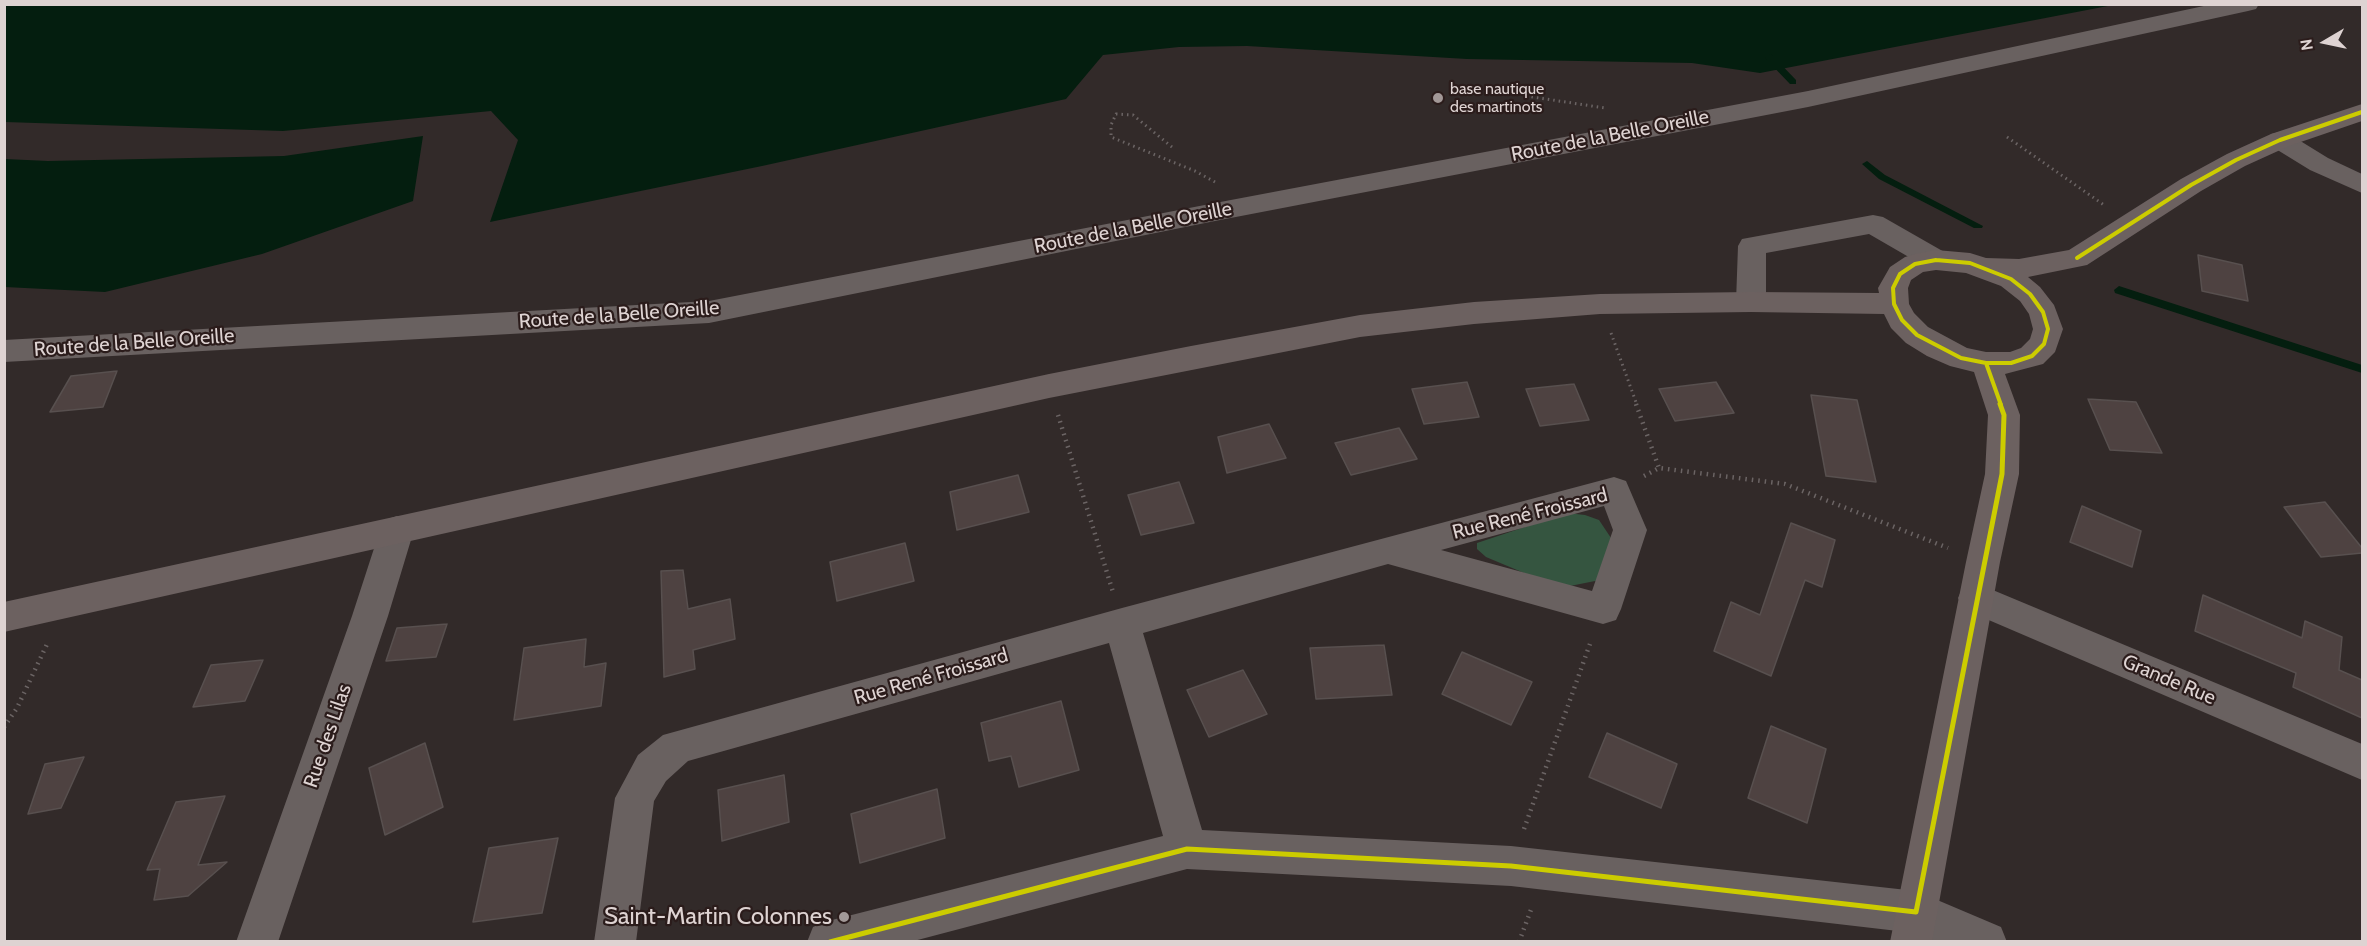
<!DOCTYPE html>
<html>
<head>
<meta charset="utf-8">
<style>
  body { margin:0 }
  #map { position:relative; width:2367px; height:946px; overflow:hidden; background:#322a29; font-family:Cabin,sans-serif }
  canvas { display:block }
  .frame { position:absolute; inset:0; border:6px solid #ded3d2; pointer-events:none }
  .north { position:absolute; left:2295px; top:12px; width:60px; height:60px; -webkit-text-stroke:4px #2b1c1b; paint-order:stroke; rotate:261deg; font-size:16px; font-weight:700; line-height:24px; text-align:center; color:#ded3d2 }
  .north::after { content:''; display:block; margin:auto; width:21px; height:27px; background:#ded3d2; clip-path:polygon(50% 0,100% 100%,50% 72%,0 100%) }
</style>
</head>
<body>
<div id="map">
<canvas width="2367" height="946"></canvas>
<div class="frame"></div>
<div class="north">N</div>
</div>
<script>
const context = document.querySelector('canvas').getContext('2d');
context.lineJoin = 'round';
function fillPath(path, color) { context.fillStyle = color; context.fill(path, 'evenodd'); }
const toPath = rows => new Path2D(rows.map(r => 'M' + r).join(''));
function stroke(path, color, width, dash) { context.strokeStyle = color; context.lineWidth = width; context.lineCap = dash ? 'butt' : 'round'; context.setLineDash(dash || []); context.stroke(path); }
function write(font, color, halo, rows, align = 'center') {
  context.font = font + ' Cabin,sans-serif'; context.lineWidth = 4.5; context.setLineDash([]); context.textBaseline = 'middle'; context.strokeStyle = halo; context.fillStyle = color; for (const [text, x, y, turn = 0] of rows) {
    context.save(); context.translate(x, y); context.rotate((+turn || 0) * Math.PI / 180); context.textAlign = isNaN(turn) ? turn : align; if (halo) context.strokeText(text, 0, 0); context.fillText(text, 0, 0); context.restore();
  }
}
const green = toPath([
  [1567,513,1585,515,1599,520,1611,538,1600,580,1565,587,1548,583,1486,557,1477,549,1477,543]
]);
const water = toPath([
  [5,4,2113,4,2113,5,1760,73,1692,63,1467,59,1247,46,1179,47,1103,55,1066,99,762,166,490,222,518,140,491,111,283,131,5,122],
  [423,136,413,201,262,254,105,292,5,287,5,159,48,161,284,156]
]);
const stream = toPath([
  [1769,54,1772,55,1796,80,1796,84,1790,84,1766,59,1765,57,1769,54],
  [1867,161,1885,175,1983,226,1982,228,1974,228,1879,179,1862,164,1867,161],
  [2119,286,2362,365,2362,373,2115,293,2114,290,2119,286]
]);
const building = toPath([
  [2198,255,2242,265,2248,301,2202,291,2198,255],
  [117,371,103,407,50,412,71,376,117,371],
  [1467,382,1479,417,1424,424,1412,389,1467,382],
  [1716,382,1734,413,1675,421,1659,389,1716,382],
  [1574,384,1589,420,1540,426,1526,389,1574,384],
  [1811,395,1857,400,1876,482,1826,476,1811,395],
  [2088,399,2136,402,2162,453,2110,450,2088,399],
  [1269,424,1286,458,1227,473,1218,437,1269,424],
  [1399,428,1417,459,1351,475,1335,443,1399,428],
  [1018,475,1029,512,957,530,950,492,1018,475],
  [1179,482,1194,523,1141,535,1128,495,1179,482],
  [2325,502,2362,548,2362,553,2321,557,2284,507,2325,502],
  [2082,506,2141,531,2132,567,2070,542,2082,506],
  [1791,523,1835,540,1822,587,1805,580,1771,676,1714,651,1731,602,1760,615,1791,523],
  [905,543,914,581,837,601,830,562,905,543],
  [683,570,688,609,730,599,735,639,693,650,695,669,664,677,661,571,683,570],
  [2203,595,2302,638,2305,621,2342,637,2339,670,2362,680,2362,718,2293,687,2296,673,2195,631,2203,595],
  [447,624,436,657,386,661,397,628,447,624],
  [586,639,584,667,606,663,601,706,514,720,524,648,586,639],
  [1384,645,1392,695,1316,699,1310,648,1384,645],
  [1462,652,1532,682,1511,725,1442,694,1462,652],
  [263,660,245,701,193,707,211,665,263,660],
  [1243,670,1267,714,1209,737,1187,690,1243,670],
  [1061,701,1079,770,1019,787,1011,756,989,761,981,723,1061,701],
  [1771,726,1826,749,1807,823,1748,798,1771,726],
  [1607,733,1677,764,1661,808,1589,777,1607,733],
  [425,743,443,807,385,835,369,768,425,743],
  [84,757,61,808,28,814,45,764,84,757],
  [784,775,789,822,722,841,718,790,784,775],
  [937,789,945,838,860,863,851,814,937,789],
  [225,796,198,865,227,862,188,896,154,900,160,869,147,870,176,802,225,796],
  [558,838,542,913,473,922,489,848,558,838]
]);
const pathFar1 = toPath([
  [1526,96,1605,108],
  [2007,137,2104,205],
  [1172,147,1133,115,1116,114,1111,125,1111,137,1195,171,1215,182],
  [1611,333,1637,405]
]);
const path = toPath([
  [1636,404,1659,468],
  [1058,415,1113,592],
  [1644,476,1659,468,1785,484,1948,548],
  [4,727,17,708,48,642],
  [1524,829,1591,641],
  [1519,942,1532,907]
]);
const minor = toPath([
  [2213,4,2259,4,2256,9,2248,11,1808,107,1215,221,709,323,4,362,4,340,709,301,1215,203,1808,91,2213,4],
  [2280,132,2289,134,2328,158,2362,174,2362,193,2310,170,2271,146,2267,140,2271,134,2280,132],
  [1873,215,1883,217,1946,253,1950,260,1946,267,1936,270,1926,267,1869,234,1766,253,1766,302,1761,309,1751,312,1741,309,1736,302,1738,246,1742,239,1873,215],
  [1614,477,1626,481,1647,530,1621,609,1616,620,1603,624,1388,564,1143,633,1202,830,1511,846,1916,891,2001,927,2007,942,1935,942,1915,933,1511,886,1187,869,910,942,807,942,813,927,828,921,1163,836,1109,643,688,761,666,781,654,801,636,942,594,942,615,798,638,755,663,735,1122,608,1614,477],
  [1604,506,1613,530,1592,591,1441,550,1604,506],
  [397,516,409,520,414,530,388,616,278,942,236,942,352,616,380,530,385,520,397,516],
  [1976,583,2362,744,2362,780,1963,609,1958,598,1963,587,1976,583]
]);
const major = toPath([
  [2362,104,2362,121,2289,146,2245,166,2201,191,2087,265,2028,277,2040,287,2054,305,2063,329,2055,352,2043,364,2005,374,2020,415,2019,474,2000,562,1932,942,1890,942,1966,562,1985,474,1988,415,1974,372,1950,366,1927,356,1906,343,1891,328,1884,314,1751,312,1600,314,1474,324,1360,337,1049,398,4,632,4,602,1049,374,1191,346,1360,315,1474,302,1600,294,1751,292,1879,293,1878,288,1890,267,1905,257,1915,254,1936,250,1970,253,1986,258,2019,259,2069,250,2181,179,2227,154,2271,134,2362,104],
  [1936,270,1966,273,2001,286,2020,301,2029,314,2033,329,2030,339,2021,348,2010,352,1986,352,1967,348,1928,327,1914,313,1909,304,1908,288,1911,280,1923,272,1936,270]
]);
const bus1Far1 = toPath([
  [2077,258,2191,185,2236,160,2280,140,2362,112],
  [1936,260,1970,263,2011,279,2030,294,2043,312,2048,329,2044,344,2032,356,2011,363,1986,363,1961,358,1917,335,1902,320,1894,304,1893,288,1900,274,1915,264,1936,260],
  [1986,363,2001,405]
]);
const bus1 = toPath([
  [830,942,1187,849,1511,866,1916,912,2002,474,2004,415,2000,404]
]);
const markers = [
  [1438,98,6,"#a29897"],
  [844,917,6,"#a29897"]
];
const farPoinames = [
  ["base nautique",1450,89],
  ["des martinots",1450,107]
];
const streetNames = [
  ["Route de la Belle Oreille",1610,136,-11],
  ["Route de la Belle Oreille",1133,228,-11],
  ["Route de la Belle Oreille",619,315,-4],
  ["Route de la Belle Oreille",134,343,-4],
  ["Rue René Froissard",1530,514,-14],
  ["Rue René Froissard",931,677,-16],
  ["Grande Rue",2169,680,23],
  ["Rue des Lilas",328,736,-71]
];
const nearPoinames = [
  ["Saint-Martin Colonnes",832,917]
];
fillPath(green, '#355540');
fillPath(water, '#041e0f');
fillPath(stream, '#041e0f');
fillPath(building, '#4e4241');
stroke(building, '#58504f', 1.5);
stroke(pathFar1, '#6b6464', 3, [1.5, 4]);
stroke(path, '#6b6464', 4.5, [1.5, 5]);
fillPath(minor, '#696160');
fillPath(major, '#6c6160');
stroke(bus1Far1, '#cc0', 4);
stroke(bus1, '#cc0', 5);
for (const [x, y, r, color] of markers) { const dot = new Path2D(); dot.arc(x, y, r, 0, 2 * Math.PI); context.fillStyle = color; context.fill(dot); stroke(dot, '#2b1c1b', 2); }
write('16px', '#ded3d2', '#2b1c1b', farPoinames, 'left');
write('20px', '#ded3d2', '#2b1c1b', streetNames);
write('24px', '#ded3d2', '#2b1c1b', nearPoinames, 'right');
</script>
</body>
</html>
